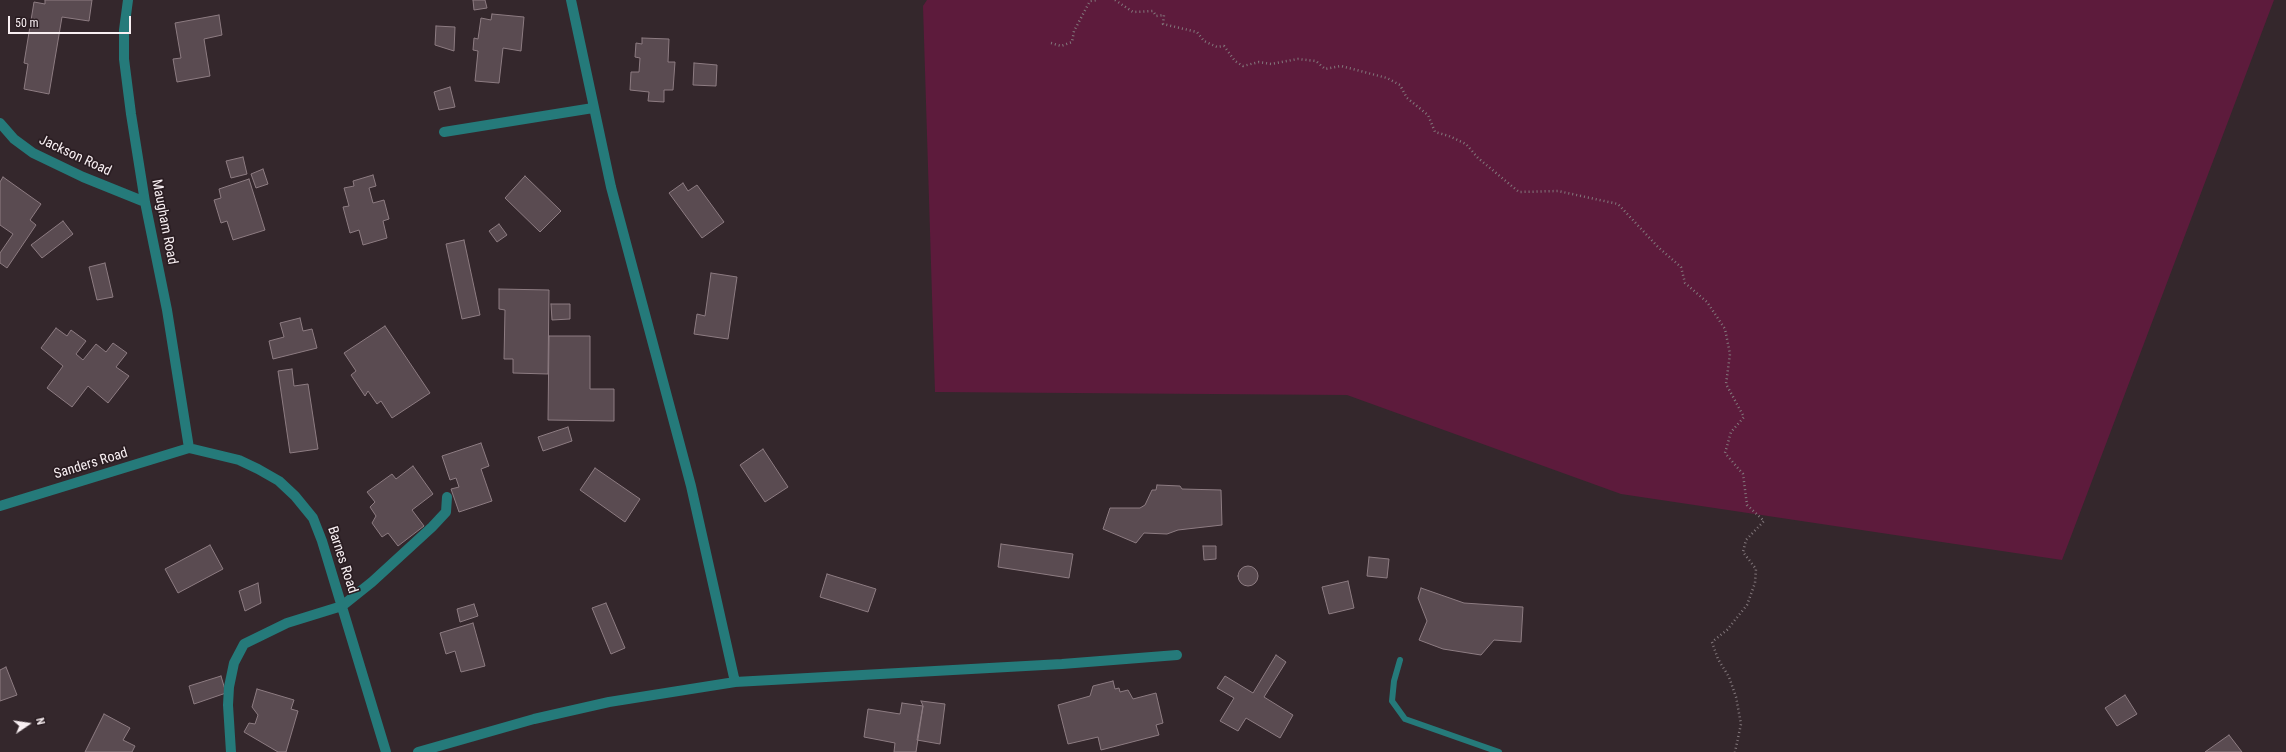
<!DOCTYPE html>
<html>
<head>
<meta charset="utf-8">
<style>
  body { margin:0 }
  #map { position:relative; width:2286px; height:752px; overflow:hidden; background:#34272c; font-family:"Roboto Condensed",sans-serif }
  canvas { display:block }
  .north { position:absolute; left:8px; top:704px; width:40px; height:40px; -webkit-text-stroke:3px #2a1d22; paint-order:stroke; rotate:77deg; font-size:11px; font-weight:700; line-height:16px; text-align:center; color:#f8eff2 }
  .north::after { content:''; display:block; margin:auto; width:14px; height:18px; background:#f8eff2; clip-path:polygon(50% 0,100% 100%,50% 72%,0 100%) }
  .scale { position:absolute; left:8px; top:16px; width:123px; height:18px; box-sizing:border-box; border:2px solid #f8eff2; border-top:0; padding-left:5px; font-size:12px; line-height:14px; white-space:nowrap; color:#f8eff2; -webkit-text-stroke:3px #2a1d22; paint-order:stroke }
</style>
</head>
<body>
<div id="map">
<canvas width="2286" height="752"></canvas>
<div class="north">N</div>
<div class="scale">50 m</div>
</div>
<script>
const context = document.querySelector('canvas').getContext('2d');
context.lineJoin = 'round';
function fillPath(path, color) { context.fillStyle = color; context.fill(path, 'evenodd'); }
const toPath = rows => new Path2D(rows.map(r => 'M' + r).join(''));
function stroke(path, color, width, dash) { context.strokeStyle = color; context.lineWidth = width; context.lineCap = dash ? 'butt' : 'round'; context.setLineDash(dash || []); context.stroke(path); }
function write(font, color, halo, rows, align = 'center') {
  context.font = font + ' "Roboto Condensed",sans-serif'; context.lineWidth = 3.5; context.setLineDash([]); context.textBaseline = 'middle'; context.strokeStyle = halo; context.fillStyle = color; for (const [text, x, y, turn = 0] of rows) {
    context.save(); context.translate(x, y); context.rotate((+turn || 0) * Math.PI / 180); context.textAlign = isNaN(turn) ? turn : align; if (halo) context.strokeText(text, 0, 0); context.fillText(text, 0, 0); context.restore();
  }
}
const green = toPath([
  [927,0,2274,0,2062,560,1621,494,1347,395,935,392,923,6]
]);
const building = toPath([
  [45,0,92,0,89,21,62,17,49,94,24,89,28,64,24,63,34,2,45,4,45,0],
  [473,0,485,0,487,8,474,10,473,0],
  [492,14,524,17,521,51,503,48,499,83,475,81,478,51,473,50,474,38,478,39,481,18,491,20,492,14],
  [219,15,222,35,204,39,210,76,177,82,173,59,181,58,175,23,219,15],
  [436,26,455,27,454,51,435,45,436,26],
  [642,38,669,39,668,62,675,62,673,90,664,90,664,102,648,101,649,92,630,90,631,72,639,72,640,58,635,57,636,43,642,44,642,38],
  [694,63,717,65,716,86,693,85,694,63],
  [450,87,455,107,439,110,434,92,450,87],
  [243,157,247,174,231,178,226,161,243,157],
  [263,169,268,184,256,188,251,174,263,169],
  [373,175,376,186,369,188,373,203,384,200,389,219,383,221,387,238,363,245,359,230,350,233,343,207,349,206,344,188,354,186,353,181,373,175],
  [525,176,561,211,540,232,505,198,525,176],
  [3,177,41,204,30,220,36,225,7,268,0,263,0,253,13,234,0,225,0,182,3,177],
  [249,179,265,230,233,240,227,221,221,223,214,200,221,198,219,189,249,179],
  [683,183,688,191,697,185,724,222,702,238,669,193,683,183],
  [63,221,73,234,42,258,31,245,63,221],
  [499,224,507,235,497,242,489,231,499,224],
  [464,240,480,315,462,319,446,244,464,240],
  [105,263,113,297,97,300,89,267,105,263],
  [711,273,737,277,728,339,694,334,697,314,705,316,711,273],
  [499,289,549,290,548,374,513,373,513,359,504,359,505,310,499,309,499,289],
  [551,304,570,304,570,319,552,320,551,304],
  [300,318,303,331,312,329,317,348,273,359,269,341,284,337,280,323,300,318],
  [385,326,430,393,392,418,381,401,377,404,368,391,365,396,351,375,356,371,344,353,385,326],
  [56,328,67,336,71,330,86,341,76,354,83,360,96,344,106,352,113,343,127,353,116,367,129,376,108,403,88,386,72,407,47,388,63,366,41,348,56,328],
  [549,336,590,336,590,389,614,389,614,421,548,420,549,336],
  [292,369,294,386,308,384,318,449,290,453,278,371,292,369],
  [568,427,572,441,543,451,538,437,568,427],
  [481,443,489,466,481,469,492,501,459,512,451,489,459,487,456,478,450,480,442,456,481,443],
  [763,449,788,487,765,502,740,465,763,449],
  [413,466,433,494,412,510,424,526,398,546,388,533,382,537,372,523,376,516,370,507,375,502,367,492,392,474,396,479,413,466],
  [595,468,640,499,625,522,580,490,595,468],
  [1157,485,1180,486,1182,489,1221,490,1222,525,1178,530,1167,534,1144,533,1136,543,1103,529,1110,508,1140,508,1145,505,1152,490,1156,490,1157,485],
  [1001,544,1073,554,1069,578,998,567,1001,544],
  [210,545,223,569,178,593,165,569,210,545],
  [1203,546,1216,546,1216,559,1204,560,1203,546],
  [1369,557,1389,559,1387,578,1367,576,1369,557],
  '1238 576a10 10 0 1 1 20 0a10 10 0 1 1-20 0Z',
  [827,574,876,589,868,612,820,597,827,574],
  [1348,581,1354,608,1329,614,1322,587,1348,581],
  [258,583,261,603,245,611,239,591,258,583],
  [1421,588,1464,603,1523,607,1521,642,1494,640,1481,655,1443,649,1419,640,1427,621,1418,598,1421,588],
  [606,603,625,648,611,654,592,608,606,603],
  [474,604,478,616,460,622,457,609,474,604],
  [473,623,485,666,461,672,455,651,446,654,440,633,473,623],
  [1276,655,1286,662,1264,697,1293,715,1280,738,1246,718,1238,731,1220,721,1234,698,1217,688,1225,676,1253,693,1276,655],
  [6,667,17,695,0,701,0,670,6,667],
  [221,676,226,693,194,704,189,686,221,676],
  [1113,681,1115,689,1119,688,1120,692,1128,690,1133,699,1156,693,1163,723,1156,725,1159,735,1101,750,1098,737,1068,744,1058,705,1090,696,1093,686,1113,681],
  [257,689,294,700,291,709,298,711,286,752,278,752,244,732,249,723,255,724,258,715,252,707,257,689],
  [2125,695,2137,714,2117,726,2105,708,2125,695],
  [921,701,945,704,940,744,917,740,923,706,921,701],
  [902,703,923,706,916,752,894,752,895,743,864,737,868,709,900,714,902,703],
  [104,714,130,728,123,740,135,746,132,752,85,752,104,714],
  [2229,735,2242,752,2205,752,2229,735]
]);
const path = toPath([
  [1115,0,1133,12,1153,11,1156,16,1164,15,1163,24,1197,32,1204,41,1217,47,1224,46,1235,61,1243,66,1259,62,1271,64,1298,59,1316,61,1325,69,1341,66,1387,78,1400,85,1407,98,1428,115,1435,132,1449,136,1466,144,1478,158,1519,192,1558,191,1618,204,1658,247,1681,267,1685,283,1707,302,1725,329,1730,354,1726,384,1744,417,1731,432,1725,453,1743,474,1747,505,1764,521,1746,540,1743,552,1756,569,1755,583,1747,605,1727,630,1712,642,1718,659,1729,677,1736,697,1741,724,1735,752],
  [1051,43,1061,46,1072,42,1074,31,1090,1,1098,0]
]);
const service = toPath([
  [1400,660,1394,681,1392,701,1405,719,1499,752]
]);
const minor = toPath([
  [128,0,124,30,124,59,131,114,145,202,167,310,189,448],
  [571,0,611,187,691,486,735,682],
  [0,123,14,139,33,153,83,177,145,202],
  [444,132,593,108],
  [189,448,239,460,258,469,279,481,295,496,313,518,322,541,386,752],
  [0,506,189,448],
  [231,752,228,705,229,687,234,663,244,644,287,623,342,606,372,582,432,527,446,512,447,497],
  [418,752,534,719,609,702,735,682,1062,664,1177,655]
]);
const streetNames = [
  ["Jackson Road",75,156,25],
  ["Maugham Road",164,222,79],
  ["Sanders Road",91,464,-17],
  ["Barnes Road",342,560,72]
];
fillPath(green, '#5d1b3c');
fillPath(building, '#5a4b51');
stroke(building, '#8d7c82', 1);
stroke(path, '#83787c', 2.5, [1, 3]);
stroke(service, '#257a7a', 6);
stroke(minor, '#257a7a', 10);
write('14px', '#f8eff2', '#2a1d22', streetNames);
</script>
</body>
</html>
